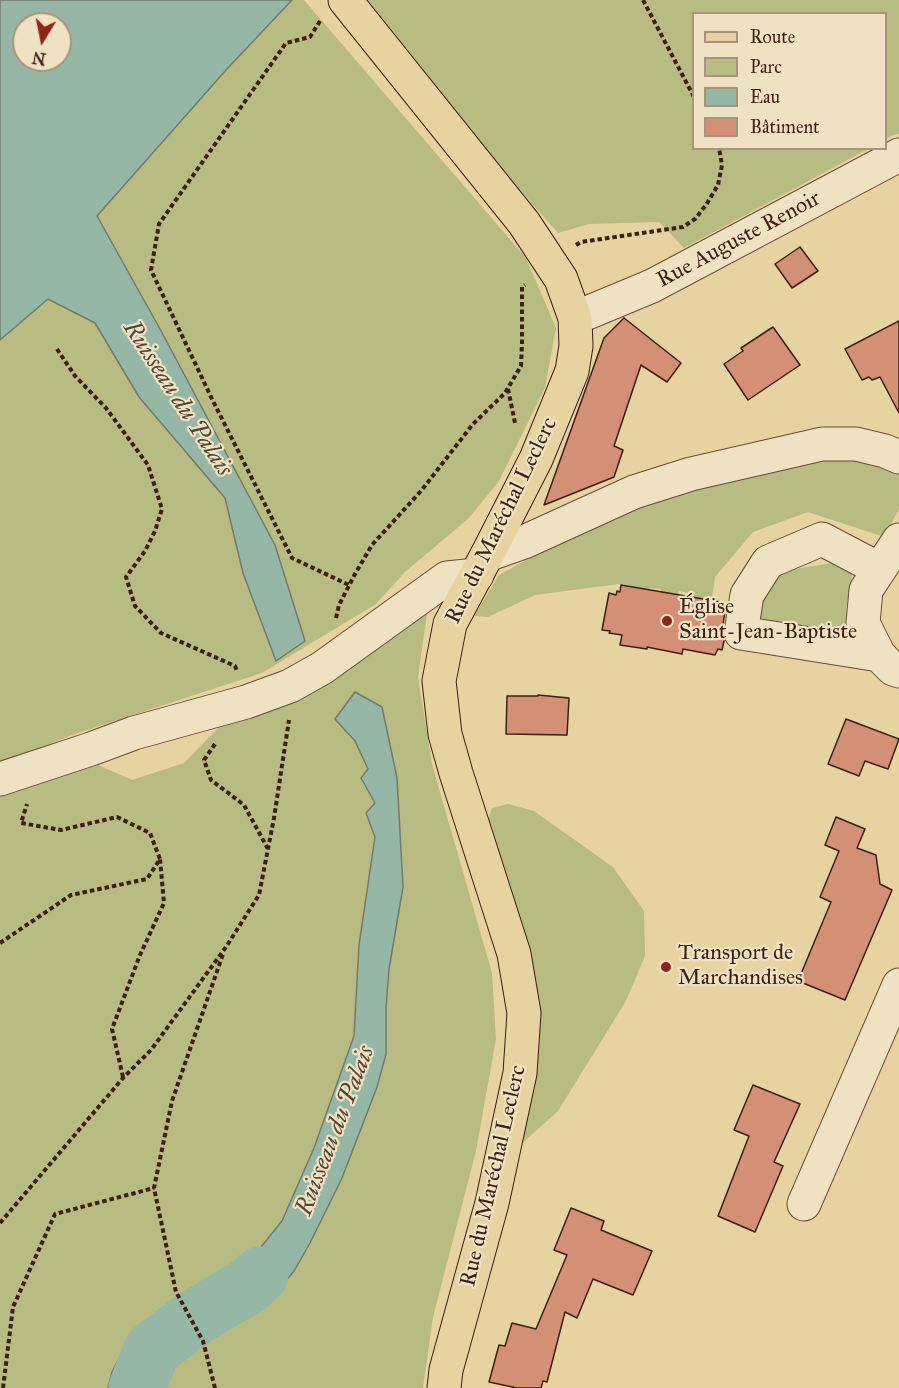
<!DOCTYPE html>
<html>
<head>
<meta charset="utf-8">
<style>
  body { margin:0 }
  #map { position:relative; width:899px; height:1388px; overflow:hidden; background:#e7d3a1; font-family:"IM FELL Great Primer",serif }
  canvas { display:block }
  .legend { position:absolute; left:692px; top:12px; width:195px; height:138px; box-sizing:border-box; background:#efe2c2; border:2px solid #a7947d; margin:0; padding:8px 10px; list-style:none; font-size:18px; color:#3c1f15 }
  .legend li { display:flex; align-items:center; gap:12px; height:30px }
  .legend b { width:30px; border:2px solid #a7947d }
  .north { position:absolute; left:12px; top:12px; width:60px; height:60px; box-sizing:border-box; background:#efe2c2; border:2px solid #a7947d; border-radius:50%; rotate:190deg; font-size:16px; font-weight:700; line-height:24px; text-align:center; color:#3c1f15 }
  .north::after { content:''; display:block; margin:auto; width:21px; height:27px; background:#8f2418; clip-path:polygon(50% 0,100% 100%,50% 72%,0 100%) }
</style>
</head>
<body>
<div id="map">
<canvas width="899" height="1388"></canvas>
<ul class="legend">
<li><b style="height:8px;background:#e7d3a1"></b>Route</li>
<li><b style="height:16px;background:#b8bb82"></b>Parc</li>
<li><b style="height:16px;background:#97b7a6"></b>Eau</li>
<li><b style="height:16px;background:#d39074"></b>Bâtiment</li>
</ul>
<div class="north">N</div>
</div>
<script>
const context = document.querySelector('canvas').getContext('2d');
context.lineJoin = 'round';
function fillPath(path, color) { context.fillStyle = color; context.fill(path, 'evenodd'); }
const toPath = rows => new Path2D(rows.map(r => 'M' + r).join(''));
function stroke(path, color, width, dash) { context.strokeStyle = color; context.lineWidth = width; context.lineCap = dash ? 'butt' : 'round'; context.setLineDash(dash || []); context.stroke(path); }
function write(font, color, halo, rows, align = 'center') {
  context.font = font + ' "IM FELL Great Primer",serif'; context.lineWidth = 4.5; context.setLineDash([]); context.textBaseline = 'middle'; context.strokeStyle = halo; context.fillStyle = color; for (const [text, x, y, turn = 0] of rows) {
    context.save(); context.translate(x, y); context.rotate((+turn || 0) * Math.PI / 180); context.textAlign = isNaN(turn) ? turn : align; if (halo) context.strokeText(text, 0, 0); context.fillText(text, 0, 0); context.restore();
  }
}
const green = toPath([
  [292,0,304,0,526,258,556,328,545,388,499,481,469,518,405,572,376,604,262,673,72,735,0,765,0,340,48,299,96,216,226,70],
  [364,0,899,0,899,134,893,135,886,139,886,14,694,14,694,148,868,149,684,248,659,222,589,224,558,233,453,114],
  [813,455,895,466,899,476,899,509,884,537,808,512,753,532,715,577,711,604,691,601,692,594,679,591,677,598,661,596,661,589,650,588,648,594,629,591,630,585,619,584,535,595,488,617,474,616,499,575,603,517],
  [832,563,853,571,846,608,850,633,759,622,760,596,777,572],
  [416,606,427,614,418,677,432,764,492,973,496,1039,476,1151,433,1317,423,1388,0,1388,0,788,80,757,132,780,184,763,228,718],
  [508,804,534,811,613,867,644,911,645,956,626,1001,558,1111,518,1147,528,1110,487,823,492,808]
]);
const water = toPath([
  [0,0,292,0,226,70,97,216,160,329,275,545,305,641,276,661,243,573,225,498,139,397,95,323,48,299,0,340,0,0],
  [24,24,60,24,60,60,24,60,24,24],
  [355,692,382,707,397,778,403,887,389,969,386,1008,386,1054,377,1087,342,1178,310,1243,294,1271,278,1290,262,1302,204,1336,184,1301,216,1285,240,1268,261,1247,282,1221,314,1148,354,1036,359,945,375,837,366,813,375,803,361,778,368,769,355,741,335,719,355,692],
  [178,1303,198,1341,180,1350,156,1377,150,1388,108,1388,112,1372,124,1349,135,1330,149,1318,178,1303]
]);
const river = toPath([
  [137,1388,152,1350,194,1318,248,1286,260,1275]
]);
const building = toPath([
  [800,247,818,271,792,288,775,264,800,247],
  [624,318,681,363,667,382,641,365,614,446,623,450,614,477,544,505,604,338,624,318],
  [899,321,899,413,880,377,872,380,869,377,862,380,845,349,899,321],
  [773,327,800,365,748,400,724,364,743,351,741,348,773,327],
  [621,585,721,602,720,609,724,609,723,612,725,612,722,630,724,641,722,650,718,649,715,655,683,649,682,654,647,647,647,649,620,645,622,635,609,633,610,631,602,630,609,593,616,595,617,591,620,592,621,585],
  [538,695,569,698,567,735,506,734,507,696,538,696,538,695],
  [846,719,899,739,888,769,865,761,859,776,828,764,846,719],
  [836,817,865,829,857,848,876,855,880,884,892,890,845,1000,798,981,831,902,820,897,839,851,825,845,836,817],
  [753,1085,800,1104,774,1162,783,1166,755,1232,718,1216,749,1136,734,1130,753,1085],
  [571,1208,604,1221,601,1230,652,1251,633,1295,593,1279,577,1318,565,1312,547,1382,543,1381,541,1388,517,1388,489,1382,499,1345,505,1346,512,1323,536,1329,567,1255,554,1250,571,1208]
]);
const path = toPath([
  [643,0,694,97],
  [320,21,310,37,286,43,159,224,151,270,212,399,292,558,349,585],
  [576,245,581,242,683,227,695,219,706,205,718,185,722,165,719,148],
  [57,349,75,376,106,408,148,465,162,509,155,531,145,551,126,577,135,606,161,633,235,666,237,671],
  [508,389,515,423],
  [336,618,339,605,355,574,372,545,421,491,473,424,505,393,521,366,522,343,522,287,525,285],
  [215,744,204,760,211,780,244,805,268,849],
  [0,943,71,895,147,879,160,859,150,833,117,817,61,830,21,823,27,804],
  [123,1077,112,1029,140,955,164,903,160,859],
  [0,1223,123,1078,151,1050,226,947,259,895,274,818,289,720],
  [3,1388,13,1307,55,1214,154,1188],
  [215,1388,203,1341,176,1292,154,1188,172,1101,223,954]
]);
const minor = toPath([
  [575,318,652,286,899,155],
  [899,540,866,590,863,623,879,655,893,669,899,671],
  [487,555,524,542,634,492,691,474,822,444,856,444,885,451,899,457],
  [879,655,741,633,747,595,768,562,822,539,879,569],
  [0,779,91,749,134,733,246,702,290,686,322,668,447,578,477,575],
  [804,1204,899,985]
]);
const major = toPath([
  [345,0,524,223,561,279,575,318,576,346,572,371,536,459,487,555,450,624,439,681,445,734,456,773,514,954,524,1013,520,1073,492,1203,446,1370,444,1388]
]);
const markers = [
  [667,621,6,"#8f2418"],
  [666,967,6,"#8f2418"]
];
const streetNames = [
  ["Rue Auguste Renoir",739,240,-28],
  ["Rue du Maréchal Leclerc",502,521,-64],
  ["Rue du Maréchal Leclerc",494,1176,-77]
];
const poiNames = [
  ["Église",679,608],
  ["Saint-Jean-Baptiste",679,633],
  ["Transport de",678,954],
  ["Marchandises",678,979]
];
const waterNames = [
  ["Ruisseau du Palais",177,399,57],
  ["Ruisseau du Palais",336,1131,-69]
];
fillPath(green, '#b8bb82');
fillPath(water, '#97b7a6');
stroke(water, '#737a6c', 1.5);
stroke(river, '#97b7a6', 57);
fillPath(building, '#d39074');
stroke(building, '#3c1f15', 1.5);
stroke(minor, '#674c38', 35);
stroke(major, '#3c1f15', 35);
stroke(path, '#3c1f15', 4, [4.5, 3]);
stroke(minor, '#efe2c2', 33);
stroke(major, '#e7d3a1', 33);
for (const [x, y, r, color] of markers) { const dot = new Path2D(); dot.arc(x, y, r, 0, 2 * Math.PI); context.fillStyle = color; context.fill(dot); stroke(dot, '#efe2c2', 2); }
write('22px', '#3c1f15', '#efe2c2', streetNames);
write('22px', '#3c1f15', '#efe2c2', poiNames, 'left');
write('italic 24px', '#534539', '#efe2c2', waterNames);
</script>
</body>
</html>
